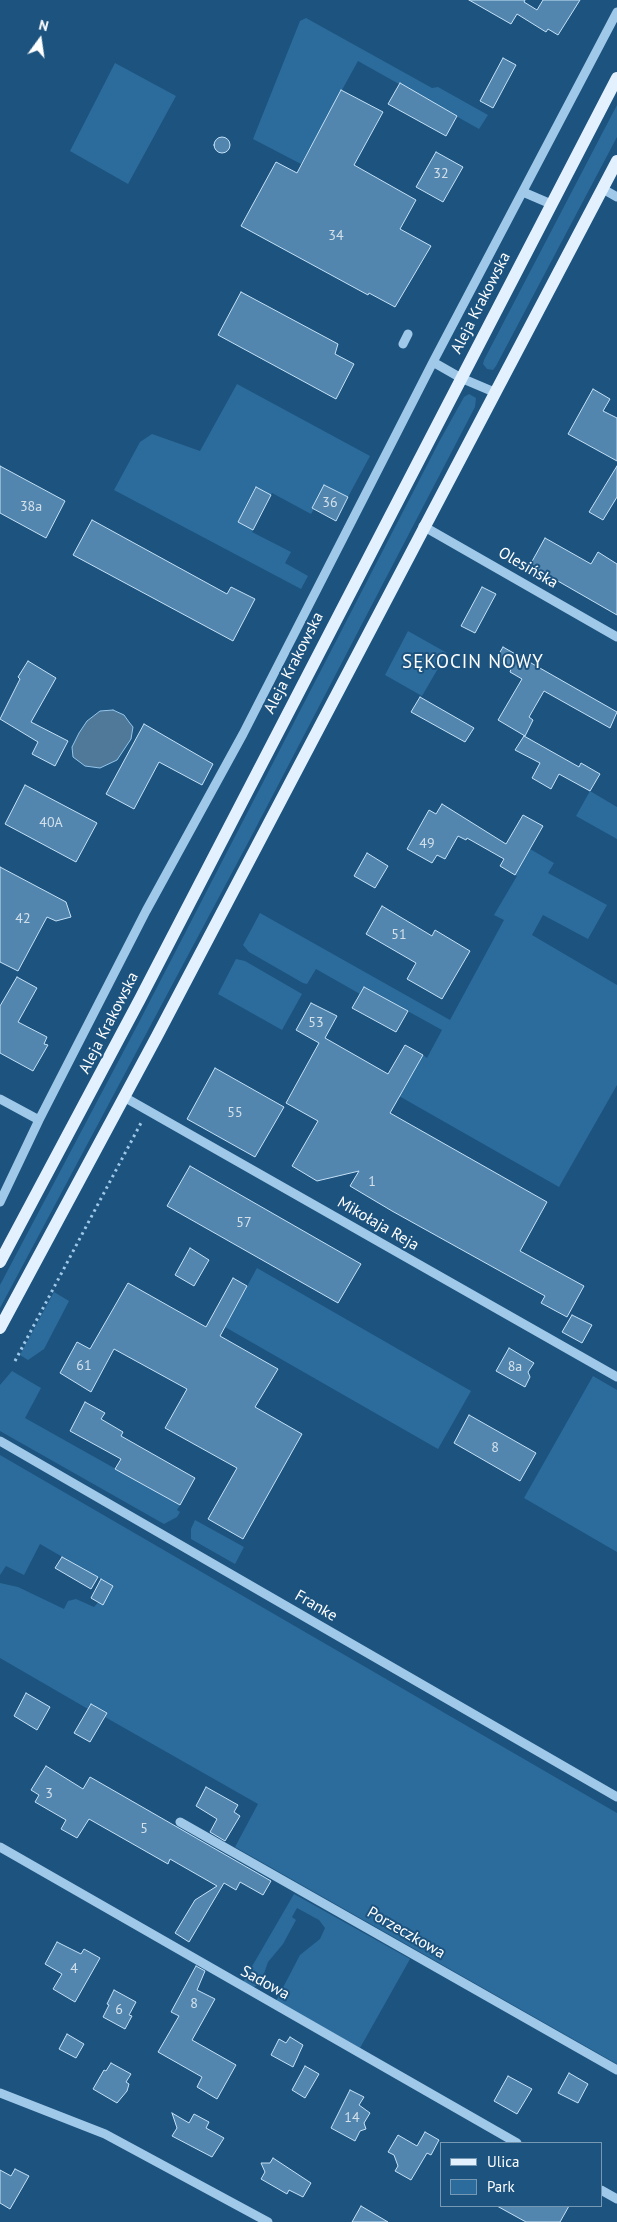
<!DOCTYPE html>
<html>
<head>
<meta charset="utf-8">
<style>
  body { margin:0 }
  #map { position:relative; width:617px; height:2222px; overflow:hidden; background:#1d537f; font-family:"PT Sans",sans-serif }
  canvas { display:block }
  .legend { position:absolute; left:440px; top:2142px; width:162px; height:65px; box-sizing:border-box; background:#1d537f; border:1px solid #7798b2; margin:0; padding:6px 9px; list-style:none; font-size:15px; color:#fff }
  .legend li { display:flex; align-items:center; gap:10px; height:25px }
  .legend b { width:25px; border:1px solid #7798b2 }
  .north { position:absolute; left:15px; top:15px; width:50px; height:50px; -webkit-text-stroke:4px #1d537f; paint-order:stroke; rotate:14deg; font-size:14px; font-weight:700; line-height:20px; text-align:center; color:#fff }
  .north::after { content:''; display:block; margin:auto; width:18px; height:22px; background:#fff; clip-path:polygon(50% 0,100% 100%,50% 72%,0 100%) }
</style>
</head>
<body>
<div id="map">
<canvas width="617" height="2222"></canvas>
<ul class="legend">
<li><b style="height:6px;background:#e3f1fe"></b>Ulica</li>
<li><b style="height:14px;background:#2c6c9c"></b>Park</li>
</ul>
<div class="north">N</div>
</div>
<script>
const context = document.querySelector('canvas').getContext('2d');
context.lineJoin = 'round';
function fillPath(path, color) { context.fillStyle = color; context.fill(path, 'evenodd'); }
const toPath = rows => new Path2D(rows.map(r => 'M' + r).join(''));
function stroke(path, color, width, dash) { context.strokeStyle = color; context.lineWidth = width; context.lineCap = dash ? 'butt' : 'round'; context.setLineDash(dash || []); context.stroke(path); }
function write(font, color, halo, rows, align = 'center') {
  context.font = font + ' "PT Sans",sans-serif'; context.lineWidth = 4; context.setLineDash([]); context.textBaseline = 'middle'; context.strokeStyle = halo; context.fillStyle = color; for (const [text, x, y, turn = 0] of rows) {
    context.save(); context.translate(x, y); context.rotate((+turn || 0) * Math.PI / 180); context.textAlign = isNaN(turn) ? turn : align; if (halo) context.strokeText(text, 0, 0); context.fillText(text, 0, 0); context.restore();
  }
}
const green = toPath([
  [306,18,432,88,438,87,488,115,479,129,358,61,301,164,253,139,300,21],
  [115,63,176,96,128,184,70,151],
  [617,105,617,137,496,366,493,370,487,369,483,364,484,360],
  [237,384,370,456,348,497,324,485,312,508,314,509,311,514,272,493,271,495,255,487,238,522,253,530,252,532,291,552,285,563,308,576,301,589,114,490,140,442,152,434,200,451],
  [469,394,476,398,475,407,251,837,0,1308,0,1285,137,1026,439,442,464,397],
  [408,631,447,653,422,696,385,675],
  [590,791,617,807,617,839,576,816],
  [530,849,554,863,548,873,607,905,588,939,543,915,532,935,617,985,617,1085,559,1187,399,1096,423,1055,427,1058,442,1030,364,987,360,994,316,969,307,984,303,983,249,952,243,945,260,913,450,1020,504,920,494,915,517,876,515,875],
  [236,959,245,961,302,994,282,1030,218,994],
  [257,1268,471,1391,438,1449,225,1327],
  [54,1292,69,1301,44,1349,28,1360,20,1355],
  [12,1371,41,1388,25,1418,180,1505,177,1510,180,1512,177,1517,164,1524,0,1431,0,1385],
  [593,1376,617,1390,617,1552,524,1498],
  [0,1455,617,1813,617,2064,235,1847,258,1804,105,1717,107,1712,91,1704,88,1709,0,1658,0,1583,18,1587,64,1609,68,1601,76,1599,94,1607,113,1586,40,1544,24,1575,6,1566,0,1575],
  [195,1520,244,1547,235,1564,191,1539,191,1529],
  [294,1894,410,1959,360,2048,276,2001,300,1955,320,1939,325,1928,319,1920,297,1908,292,1917,296,1920,283,1944,268,1962,260,1985,253,1987,243,1982]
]);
const water = toPath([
  [113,710,124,715,129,722,133,727,131,739,117,760,100,768,85,766,73,757,72,747,79,733,87,721,100,711,113,710]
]);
const building = toPath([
  [469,0,525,0,524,2,537,10,543,0,580,0,558,35,548,29,546,32,517,14,511,24,469,0],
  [503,58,516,65,493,108,480,101,503,58],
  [400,83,457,116,446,136,388,104,400,83],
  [341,90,383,112,354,165,416,200,400,229,431,246,395,307,369,293,368,295,241,226,276,162,297,173,341,90],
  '214 145a8 8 0 1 1 16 0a8 8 0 1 1-16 0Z',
  [436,152,463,167,443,202,416,187,436,152],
  [241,292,338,344,335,354,354,364,336,399,218,335,241,292],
  [593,389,610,399,603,411,617,418,617,461,568,434,593,389],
  [0,466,65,501,46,538,0,513,0,466],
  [617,466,617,497,603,520,589,512,617,466],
  [324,485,348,497,336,521,312,508,324,485],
  [256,487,271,495,253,530,238,522,256,487],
  [92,520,227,594,231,587,255,599,233,641,73,555,92,520],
  [545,538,591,564,598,552,617,564,617,615,530,565,545,538],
  [482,587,496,594,475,633,461,626,482,587],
  [503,647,617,712,610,728,544,691,529,717,533,720,525,736,498,720,522,679,510,672,511,669,496,659,503,647],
  [28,661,56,678,31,722,68,741,55,766,32,754,38,742,0,719,20,679,18,677,28,661],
  [420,697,474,728,465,742,411,712,420,697],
  [144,724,213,764,202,785,159,762,134,809,106,794,144,724],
  [524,736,579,767,581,763,600,774,590,791,559,774,551,789,532,778,540,763,515,750,524,736],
  [25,785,97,823,76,862,5,824,25,785],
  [442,804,506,844,523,815,543,826,515,875,500,866,504,859,467,838,466,840,458,836,445,859,437,855,432,863,407,849,429,810,436,814,442,804],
  [367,853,388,866,375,888,354,876,367,853],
  [0,867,66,902,71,917,56,921,47,917,18,971,0,962,0,867],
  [382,906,432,936,435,930,470,951,442,999,407,979,416,963,366,934,382,906],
  [17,977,37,988,18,1022,47,1037,44,1044,48,1045,33,1071,0,1053,0,1006,17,977],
  [364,987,408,1011,396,1032,352,1008,364,987],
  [311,1003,337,1016,325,1038,388,1074,405,1045,423,1055,390,1113,547,1202,520,1251,584,1286,567,1317,541,1303,545,1296,392,1211,350,1186,359,1171,317,1181,292,1166,318,1121,286,1103,319,1043,296,1030,311,1003],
  [215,1068,284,1107,255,1157,187,1119,215,1068],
  [190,1166,361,1264,338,1303,167,1206,190,1166],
  [190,1248,209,1260,194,1286,175,1275,190,1248],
  [233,1278,247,1286,220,1336,278,1369,255,1407,302,1434,243,1539,208,1519,237,1468,165,1428,187,1389,114,1349,91,1392,60,1373,77,1342,90,1349,128,1283,206,1327,233,1278],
  [572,1315,592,1325,582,1343,562,1332,572,1315],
  [509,1348,534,1363,528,1372,530,1377,525,1387,496,1371,509,1348],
  [85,1402,105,1413,101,1419,123,1432,121,1436,195,1478,180,1505,115,1469,121,1459,70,1431,85,1402],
  [469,1415,536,1453,520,1481,454,1443,469,1415],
  [62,1557,98,1577,91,1589,55,1568,62,1557],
  [101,1579,113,1586,103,1605,91,1598,101,1579],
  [26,1693,50,1707,37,1730,14,1716,26,1693],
  [91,1704,107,1713,90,1742,74,1733,91,1704],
  [46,1766,83,1789,90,1777,271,1881,263,1895,240,1882,236,1890,224,1883,189,1942,175,1933,195,1900,217,1886,170,1859,168,1864,89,1819,77,1838,61,1829,66,1820,35,1802,39,1795,31,1790,46,1766],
  [206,1787,238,1805,234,1812,240,1816,225,1841,210,1832,217,1819,196,1806,206,1787],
  [57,1942,81,1954,84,1949,100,1958,75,2002,53,1989,62,1974,45,1964,57,1942],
  [196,1966,205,1971,197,1990,215,1999,192,2040,236,2065,217,2099,197,2087,202,2077,158,2052,179,2016,171,2012,196,1966],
  [114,1990,136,2002,129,2015,132,2016,125,2029,103,2017,109,2005,107,2004,114,1990],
  [67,2034,84,2044,76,2058,59,2049,67,2034],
  [290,2037,303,2045,293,2067,271,2055,279,2039,286,2043,290,2037],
  [111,2063,131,2074,126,2082,129,2084,127,2091,117,2103,93,2089,104,2070,106,2071,111,2063],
  [305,2066,319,2074,305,2098,292,2090,305,2066],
  [569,2073,588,2084,578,2103,558,2093,569,2073],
  [508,2076,532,2089,517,2114,494,2101,508,2076],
  [350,2090,364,2097,359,2105,370,2113,364,2123,366,2129,360,2131,355,2141,331,2128,350,2090],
  [172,2113,189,2123,194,2114,209,2122,206,2128,224,2138,212,2157,172,2136,177,2128,172,2113],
  [425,2132,439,2140,431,2155,427,2153,411,2180,395,2171,398,2166,394,2155,388,2152,398,2135,417,2146,425,2132],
  [273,2158,311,2183,303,2197,289,2190,287,2194,261,2179,265,2172,261,2163,270,2163,273,2158],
  [15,2169,29,2176,10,2209,0,2203,0,2170,11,2176,15,2169],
  [361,2206,388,2222,352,2222,361,2206],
  [497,2206,569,2206,560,2222,526,2222,497,2206]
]);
const path = toPath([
  [15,1361,142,1121]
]);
const minor = toPath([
  [603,189,617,197],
  [523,192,551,204],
  [403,344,408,334],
  [433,362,461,378,494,392],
  [423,526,617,637],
  [124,1097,617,1377],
  [0,1099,39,1120],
  [0,1202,39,1120,146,911,243,734,433,362,617,12],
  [0,1441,617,1797],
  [180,1822,617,2070],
  [0,1847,517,2143],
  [0,2093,105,2134,268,2222],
  [601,2190,617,2199]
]);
const major = toPath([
  [0,1262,140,999,617,78],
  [0,1328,157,1036,617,161]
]);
const numberNames = [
  ["32",441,174],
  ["34",336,236],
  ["36",330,503],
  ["38a",31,507],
  ["40A",51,823],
  ["49",427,844],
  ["42",23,919],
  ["51",399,935],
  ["53",316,1023],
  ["55",235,1113],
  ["1",372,1182],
  ["57",244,1223],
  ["61",84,1366],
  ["8a",515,1367],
  ["8",495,1448],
  ["3",49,1794],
  ["5",144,1829],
  ["4",74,1969],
  ["8",194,2004],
  ["6",119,2010],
  ["14",352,2118]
];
const streetNames = [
  ["Aleja Krakowska",481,303,-63],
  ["Olesińska",528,568,30],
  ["Aleja Krakowska",294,663,-63],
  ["Aleja Krakowska",109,1023,-63],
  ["Mikołaja Reja",378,1224,30],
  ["Franke",316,1606,30],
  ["Porzeczkowa",406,1933,30],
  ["Sadowa",265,1983,29]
];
const quarterNames = [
  ["SĘKOCIN NOWY",473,663]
];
fillPath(green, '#2c6c9c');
fillPath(water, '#507899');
stroke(water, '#93c6eb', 1);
fillPath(building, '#5286af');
stroke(building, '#c4e1f7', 1);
stroke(path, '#a0c9e9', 3, [2.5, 4]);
stroke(minor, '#a0c9e9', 9);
stroke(major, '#e3f1fe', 12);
write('14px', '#d4e1eb', null, numberNames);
write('16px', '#fff', '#1d537f', streetNames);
context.letterSpacing = '1px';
write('19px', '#fff', '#1d537f', quarterNames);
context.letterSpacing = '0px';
</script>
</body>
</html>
